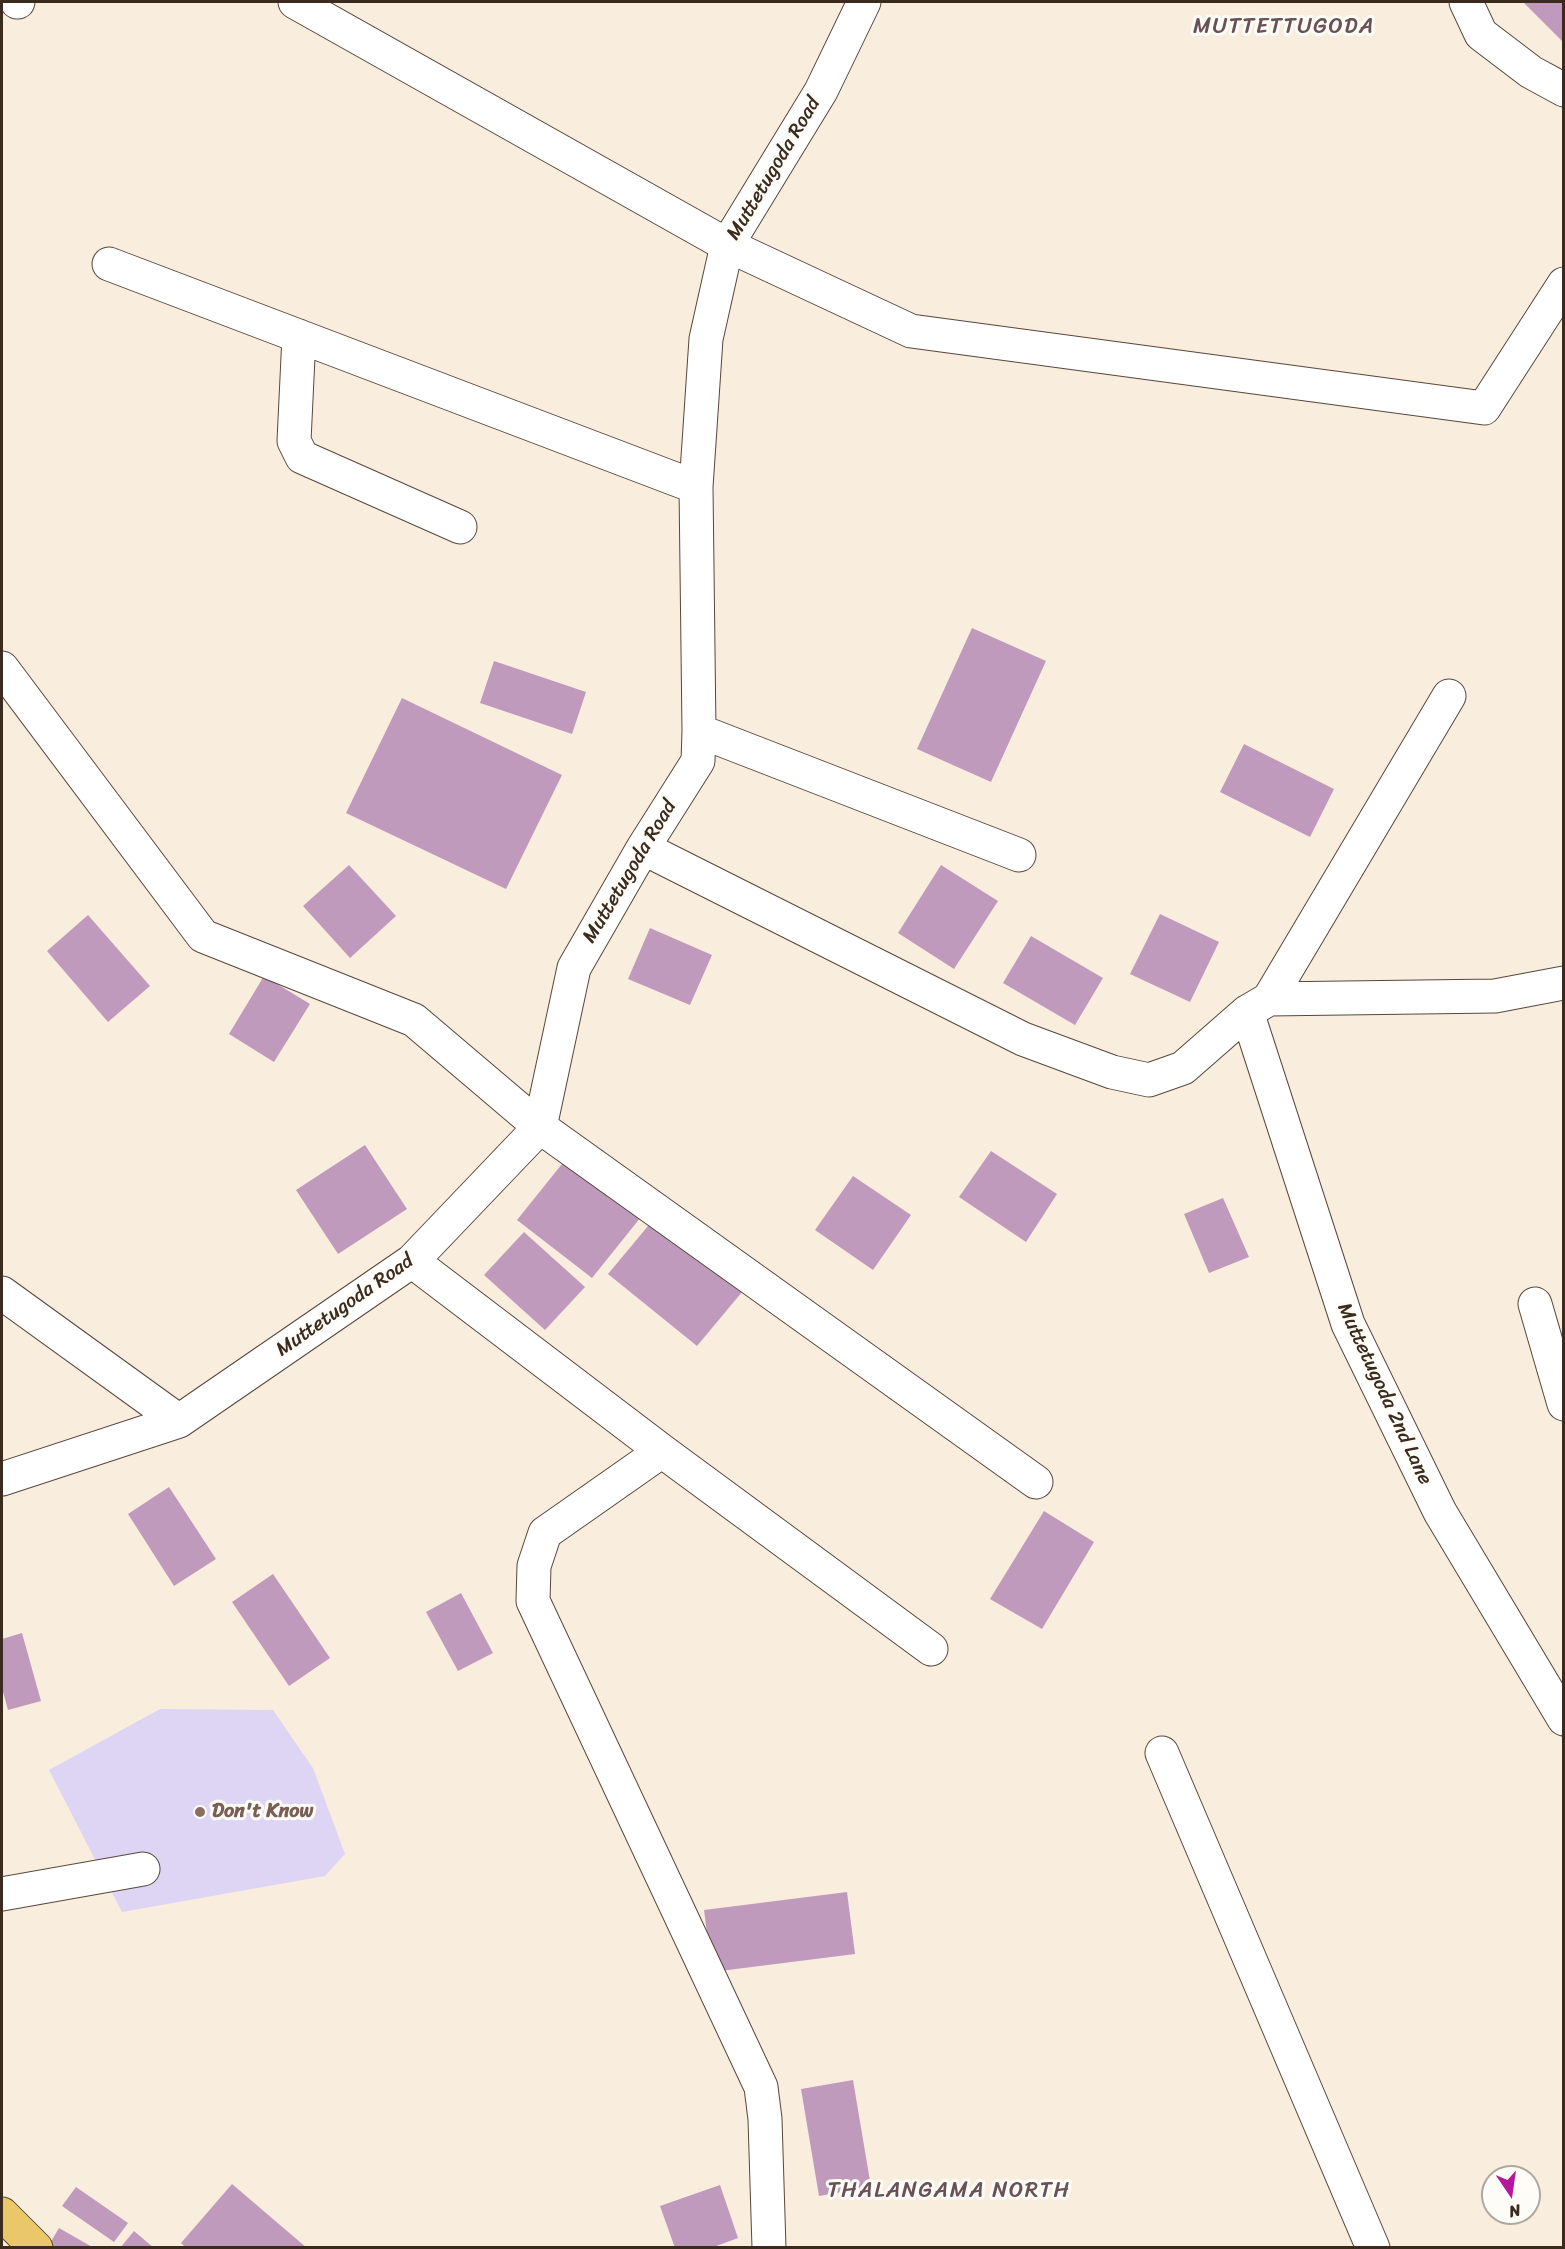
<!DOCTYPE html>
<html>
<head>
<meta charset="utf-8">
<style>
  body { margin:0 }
  #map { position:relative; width:1565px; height:2249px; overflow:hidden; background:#f9edde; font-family:Sriracha,sans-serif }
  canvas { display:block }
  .frame { position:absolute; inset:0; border:3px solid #3b2a1e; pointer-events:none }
  .north { position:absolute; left:1481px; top:2165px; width:60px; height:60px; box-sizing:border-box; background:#fdfcf7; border:2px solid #afa8a0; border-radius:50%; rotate:167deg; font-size:16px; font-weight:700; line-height:24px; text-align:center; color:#3b2a1e }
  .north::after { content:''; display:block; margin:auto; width:21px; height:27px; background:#b5179e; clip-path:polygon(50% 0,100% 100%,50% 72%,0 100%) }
</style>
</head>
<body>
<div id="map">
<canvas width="1565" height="2249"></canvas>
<div class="frame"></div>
<div class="north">N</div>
</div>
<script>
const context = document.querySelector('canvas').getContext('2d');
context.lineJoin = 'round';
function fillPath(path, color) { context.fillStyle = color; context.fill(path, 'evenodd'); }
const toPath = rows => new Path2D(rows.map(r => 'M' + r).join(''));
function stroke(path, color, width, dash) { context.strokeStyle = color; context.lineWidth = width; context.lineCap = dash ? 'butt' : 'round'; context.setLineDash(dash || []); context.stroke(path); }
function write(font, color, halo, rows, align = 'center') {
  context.font = font + ' Sriracha,sans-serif'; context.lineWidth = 6; context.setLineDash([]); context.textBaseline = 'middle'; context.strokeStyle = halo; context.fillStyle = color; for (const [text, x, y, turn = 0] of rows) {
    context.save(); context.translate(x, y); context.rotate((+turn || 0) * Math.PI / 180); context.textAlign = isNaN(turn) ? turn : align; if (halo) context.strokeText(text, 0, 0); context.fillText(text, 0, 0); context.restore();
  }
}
const built = toPath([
  [160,1709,273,1710,313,1768,345,1854,325,1876,122,1912,49,1770]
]);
const building = toPath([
  [1523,2,1564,2,1564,43],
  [972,628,1046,661,991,782,917,749],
  [494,661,586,692,572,734,480,703],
  [402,698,562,775,506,889,346,813],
  [1244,744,1334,789,1310,837,1220,792],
  [349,865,396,916,350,958,303,906],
  [941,865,998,901,954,969,898,933],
  [1160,914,1219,942,1190,1002,1130,974],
  [88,915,150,986,108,1022,47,951],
  [650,928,712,955,690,1005,628,979],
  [1031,936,1103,978,1075,1025,1003,983],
  [264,976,310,1004,274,1062,229,1034],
  [365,1145,407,1209,338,1254,296,1190],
  [991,1151,1057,1194,1026,1242,959,1197],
  [570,1154,645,1212,592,1278,517,1220],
  [853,1176,911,1215,873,1270,815,1230],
  [1223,1198,1249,1257,1209,1273,1184,1214],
  [658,1214,747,1286,697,1346,608,1274],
  [524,1232,585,1287,545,1330,484,1275],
  [169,1487,216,1559,174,1586,128,1514],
  [1044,1511,1094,1542,1042,1629,990,1599],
  [273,1574,330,1658,289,1686,232,1602],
  [461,1593,493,1653,458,1671,426,1612],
  [22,1633,41,1701,8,1710,2,1688,2,1639],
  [847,1892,855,1954,712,1972,704,1910],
  [853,2080,871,2187,819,2196,801,2089],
  [232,2184,307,2248,186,2248,181,2243],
  [720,2185,738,2238,711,2248,675,2248,660,2206],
  [76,2187,128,2223,114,2242,62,2206],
  [59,2228,94,2248,53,2248,49,2245],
  [134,2231,154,2248,120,2248]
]);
const minor = toPath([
  [17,2,18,2],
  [295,2,727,245,911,331,1484,408,1564,284],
  [1466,2,1481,34,1531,72,1564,90],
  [109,264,696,487],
  [299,336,294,441,302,457,460,527],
  [2,668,203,936,414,1020,540,1127,1036,1482],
  [699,731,1019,855],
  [643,848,1023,1039,1112,1072,1149,1080,1183,1068,1247,1012,1269,999,1495,996,1564,983],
  [1269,999,1449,696],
  [1247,1012,1348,1324,1440,1512,1564,1719],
  [412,1261,662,1451,931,1649],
  [2,1293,179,1421],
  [1535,1304,1564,1404],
  [662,1451,545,1533,534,1566,533,1601,761,2087,765,2119,769,2248],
  [2,1479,179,1421,412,1261,540,1127,574,968,643,848,698,761,699,731,696,487,706,339,727,245,821,91,864,2],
  [1162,1753,1373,2248],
  [2,1894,143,1869]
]);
const major = toPath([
  [2,2214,36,2248]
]);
const markers = [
  [200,1812,6,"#8d6e63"]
];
const streetNames = [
  ["Muttetugoda Road",774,169,-59],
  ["Muttetugoda Road",630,872,-59],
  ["Muttetugoda Road",345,1306,-35],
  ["Muttetugoda 2nd Lane",1384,1394,65]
];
const educationNames = [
  ["Don't Know",212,1812]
];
const quarterNames = [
  ["MUTTETTUGODA",1284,27],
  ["THALANGAMA NORTH",949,2191]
];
fillPath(built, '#ded5f5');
fillPath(building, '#c09abd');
stroke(minor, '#58473b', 35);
stroke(major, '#58473b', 35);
stroke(minor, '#fff', 33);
stroke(major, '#eac769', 33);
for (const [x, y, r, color] of markers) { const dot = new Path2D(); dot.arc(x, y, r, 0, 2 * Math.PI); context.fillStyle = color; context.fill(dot); stroke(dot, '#fdfcf7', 2); }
write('20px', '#3b2a1e', '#fdfcf7', streetNames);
write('bold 20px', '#785e54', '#fdfcf7', educationNames, 'left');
context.letterSpacing = '1.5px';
write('22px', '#6a5156', '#fdfcf7', quarterNames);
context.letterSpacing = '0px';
</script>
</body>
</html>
